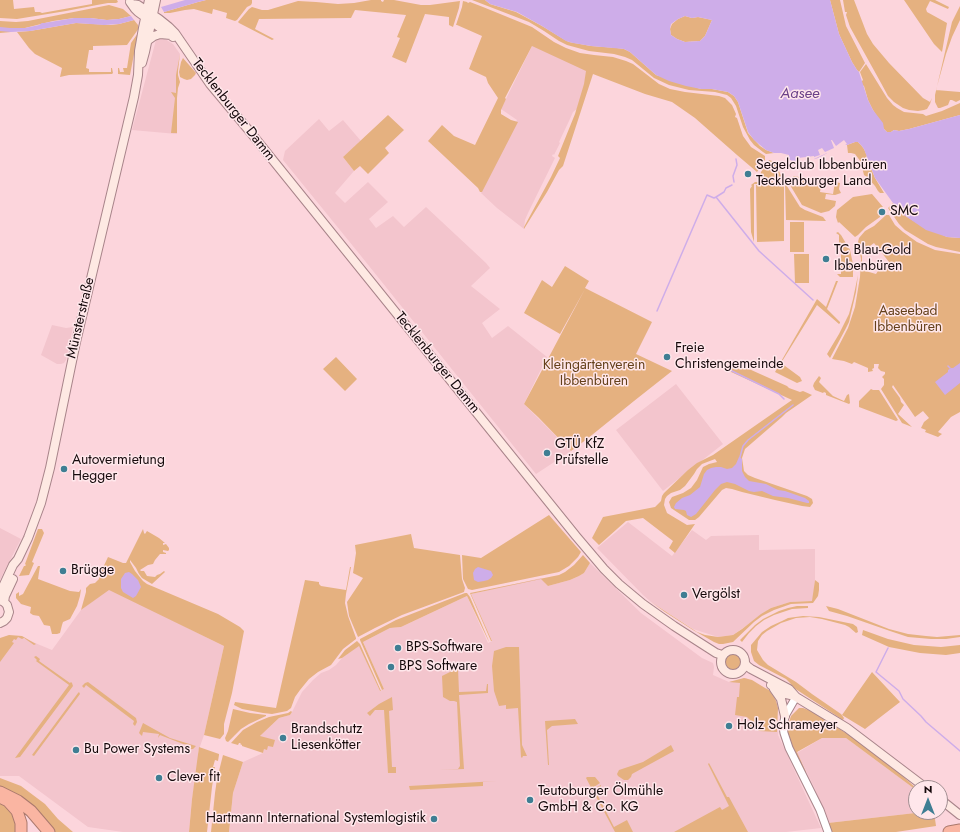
<!DOCTYPE html>
<html>
<head>
<meta charset="utf-8">
<style>
  body { margin:0 }
  #map { position:relative; width:960px; height:832px; overflow:hidden; background:#fcd5dc; font-family:Jost,sans-serif }
  canvas { display:block }
  .north { position:absolute; left:908px; top:780px; width:40px; height:40px; box-sizing:border-box; background:#ffe7eb; border:1px solid #a18e91; border-radius:50%; rotate:0deg; font-size:11px; font-weight:700; line-height:16px; text-align:center; color:#15090b }
  .north::after { content:''; display:block; margin:auto; width:14px; height:18px; background:#3f7e93; clip-path:polygon(50% 0,100% 100%,50% 72%,0 100%) }
</style>
</head>
<body>
<div id="map">
<canvas width="960" height="832"></canvas>
<div class="north">N</div>
</div>
<script>
const context = document.querySelector('canvas').getContext('2d');
context.lineJoin = 'round';
function fillPath(path, color) { context.fillStyle = color; context.fill(path, 'evenodd'); }
const toPath = rows => new Path2D(rows.map(r => 'M' + r).join(''));
function stroke(path, color, width, dash) { context.strokeStyle = color; context.lineWidth = width; context.lineCap = dash ? 'butt' : 'round'; context.setLineDash(dash || []); context.stroke(path); }
function write(font, color, halo, rows, align = 'center') {
  context.font = font + ' Jost,sans-serif'; context.lineWidth = 3; context.setLineDash([]); context.textBaseline = 'middle'; context.strokeStyle = halo; context.fillStyle = color; for (const [text, x, y, turn = 0] of rows) {
    context.save(); context.translate(x, y); context.rotate((+turn || 0) * Math.PI / 180); context.textAlign = isNaN(turn) ? turn : align; if (halo) context.strokeText(text, 0, 0); context.fillText(text, 0, 0); context.restore();
  }
}
const built = toPath([
  [160,38,165,39,173,44,180,54,176,78,176,124,177,134,132,130,156,40],
  [533,44,590,69,577,109,573,112,569,121,559,142,560,143,554,155,553,154,552,156,555,158,528,213,525,220,524,229,497,208,481,193,517,120,501,109],
  [319,119,329,131,343,120,361,141,343,157,354,171,335,193,345,203,368,182,388,202,369,219,376,228,393,216,404,227,426,207,486,263,490,268,471,286,500,309,482,323,492,338,508,326,547,357,524,404,571,451,536,474,357,251,283,160,285,151],
  [52,325,66,328,73,327,66,360,64,363,61,364,57,364,41,355],
  [676,384,723,444,663,491,616,430],
  [628,522,672,556,692,530,706,540,711,536,759,535,759,550,815,549,815,580,813,601,790,602,771,608,733,635,718,637,693,629,651,602,643,595,597,548],
  [0,528,21,539,0,580],
  [590,563,641,613,702,658,713,663,714,667,713,675,729,682,746,678,765,688,771,693,774,697,777,704,778,735,821,828,786,832,229,832,233,793,243,762,263,753,264,749,260,736,279,718,290,715,292,712,302,692,313,680,321,673,329,670,336,665,342,658,359,645,380,691,384,689,363,642,390,628,401,627,467,596,488,643,492,641,471,594,541,578,548,586,570,580,579,576,584,573],
  [109,589,224,646,204,735,198,752,199,754,192,799,189,832,123,832,88,827,19,776,0,776,0,657,14,636,23,638,52,650,81,610],
  [822,738,846,738,916,790,916,812,924,812,828,823,815,789,797,753]
]);
const green = toPath([
  [0,0,13,0,14,9,34,7,35,12,40,12,42,13,92,4,92,0,117,0,118,2,116,3,108,3,97,5,66,11,17,19,0,18],
  [206,0,252,0,252,3,251,5,247,7,237,20,235,21,226,18,227,13,213,9,212,14,194,9,185,10,170,13,164,13,164,12,198,2],
  [371,0,381,0,381,1,383,2,384,0,394,0,421,5,430,5,460,1,459,8,453,27,449,25,449,17,425,14,406,63,392,57,400,38,397,37,406,15,355,10,351,18,259,19,255,29,274,39,272,40,239,23,238,22,249,9,252,7,262,10,268,10,298,1,316,2,338,4,354,3],
  [472,0,485,0,490,4,516,12,542,26,565,40,569,42,591,46,617,48,624,49,630,52,656,75,701,89,712,89,728,92,734,96,738,102,748,133,760,146,766,150,774,153,766,154,763,152,754,145,750,140,743,127,736,106,731,98,727,95,715,92,689,90,669,85,654,78,632,60,625,57,614,54,589,51,567,45,559,41,544,31,529,22],
  [830,0,840,0,846,26,865,63,859,72,857,70,852,62,839,34],
  [843,0,854,0,867,34,873,44,889,63,923,98,930,102,932,98,930,104,927,109,924,110,918,111,909,110,903,108,894,102,888,96,881,83,850,27,846,15,847,12,845,12],
  [904,0,935,0,949,7,948,9,930,1,926,9,927,12,947,23,942,52,934,44],
  [463,1,467,2,468,3,470,2,483,7,532,27,554,42,566,48,580,53,594,55,613,57,626,61,633,64,659,84,670,89,685,92,719,96,725,98,732,105,736,114,735,117,737,118,743,136,751,147,765,156,765,160,757,172,737,155,695,118,672,102,645,94,593,74,563,166,559,170,547,192,524,229,524,227,551,177,560,158,558,156,575,114,584,84,586,71,532,46,505,98,506,99,501,110,501,114,511,120,518,122,482,192,480,192,478,188,428,141,442,125,454,136,475,145,498,98,488,83,486,77,469,69,482,36,457,25,456,25,462,7],
  [109,5,123,9,131,16,119,19,107,20,90,18,74,18,53,21,25,28,10,28,11,32,0,33,0,21,16,22,28,21],
  [960,6,960,20,952,37,946,54,936,90,960,92,960,100,956,102,952,100,950,100,948,105,940,108,938,108,935,102,935,95,952,22],
  [685,16,692,18,698,17,712,20,705,36,700,41,685,42,677,39,671,35,670,29,672,24,678,19],
  [134,20,138,25,139,28,127,45,93,46,93,50,89,50,86,68,89,69,89,72,111,72,111,68,112,68,113,73,112,74,69,75,60,77,62,68,35,54,29,48,17,32,30,31,76,23,111,25,119,24],
  [138,33,130,75,118,74,118,68,119,68,120,72,124,72,123,68,127,68,131,43],
  [180,54,178,71,178,75,180,82,178,88,177,98,177,133,171,133,175,98,171,92,176,93,176,75],
  [183,58,196,73,195,75,191,79,187,80,184,79,180,77,179,72,181,62],
  [866,64,887,98,893,105,897,108,904,112,923,114,926,116,942,111,960,103,960,115,909,129,899,131,894,130,891,132,887,132,884,129,873,110,868,100,864,86,862,85,862,81,863,80,860,72],
  [388,115,404,130,385,148,389,153,368,174,360,166,354,171,343,157],
  [855,142,858,142,861,145,864,149,867,156,861,162,855,154,851,153,848,153,847,145],
  [769,160,775,162,782,178,765,179,760,177,761,172],
  [868,161,875,178,884,193,880,193,878,191,875,186,867,177,864,175,861,163,863,164],
  [793,176,807,178,807,181,813,182,813,181,816,182,816,179,822,180,820,192,833,194,835,182,840,183,839,189,841,193,835,195,826,194,825,199,836,201,835,206,829,211,821,213,802,205,790,185,792,184],
  [776,181,783,182,785,183,800,207,805,210,823,217,826,221,786,220,785,184,754,184,754,242,751,232,750,189,752,186,751,185,755,182,768,182],
  [756,185,784,185,784,241,757,242],
  [872,194,883,207,880,208,879,210,879,212,880,215,880,217,866,227,858,235,855,237,839,222,838,223,836,217,837,210,853,197],
  [893,203,898,211,912,220,947,237,960,238,960,252,936,247,928,244,905,230,899,224,888,208],
  [886,215,889,215,895,225,903,232,917,242,935,250,960,254,960,412,951,417,938,432,942,434,938,437,925,432,926,430,921,428,924,422,929,418,923,411,915,417,893,385,892,387,900,398,901,402,904,405,898,414,912,427,902,423,881,389,884,385,884,379,882,377,885,374,885,372,881,371,878,368,879,364,874,364,874,368,872,369,873,371,868,372,868,368,854,362,852,364,844,361,832,359,848,328,855,307,860,277,861,259,858,242,859,238,865,231,874,226],
  [874,243,889,262,880,268,876,274,862,270,862,252],
  [790,222,804,222,804,252,790,252],
  [838,232,841,235,850,250,853,264,853,277,840,277,837,274,841,274,841,246,839,245,839,235,836,233],
  [794,254,809,254,809,283,795,283],
  [565,266,589,281,585,288,652,322,636,354,672,371,634,401,587,439,571,451,538,417,524,404,585,289,560,334,524,313,542,280,552,287],
  [858,275,856,292,849,322,845,330,830,358,827,354,839,334,849,314,853,299],
  [836,281,838,281,827,309,840,322,840,323,839,324,817,305,781,363,800,377,802,381,797,383,775,372,817,299,826,307],
  [336,357,357,379,345,391,323,369],
  [740,365,787,386,789,388,800,392,803,391,812,395,786,413,782,417,745,449,742,458,744,471,748,475,755,478,807,496,812,499,813,503,810,507,802,506,775,500,742,492,732,489,726,488,722,490,699,517,695,520,689,520,671,508,669,502,672,497,683,493,691,488,697,480,703,467,709,464,717,462,715,459,702,464,697,469,694,474,685,486,680,490,671,493,667,496,665,499,664,505,667,513,687,525,695,524,675,553,669,548,673,541,643,518,626,521,599,545,592,538,603,517,655,507,661,501,662,496,664,493,688,470,697,463,713,455,792,400,718,366],
  [819,376,821,378,819,382,833,396,844,401,847,395,849,394,850,403,849,404,826,395,826,393,824,392,823,393,815,390,813,386,814,383],
  [871,389,873,390,879,390,898,420,896,421,859,407,859,401],
  [549,515,581,552,578,557,569,566,559,572,472,590,468,589,463,579,462,555,481,558],
  [38,529,42,529,44,533,32,562,34,563,29,575,19,576,24,566,25,566,26,565,25,564],
  [143,529,144,533,145,534,147,531,159,538,165,543,163,543,163,545,166,544,169,548,169,550,168,551,163,550,163,552,166,553,166,554,160,554,155,560,153,564,148,565,140,570,141,571,144,571,147,576,155,577,157,575,160,574,164,571,165,572,152,584,142,578,139,574,136,568,130,560,130,562,135,571,143,581,147,584,218,614,240,627,244,631,232,693,224,724,224,734,220,739,204,735,224,646,109,590,81,610,86,592,86,588,90,584,95,583,99,579,100,574,108,557,123,563,126,563],
  [411,534,414,548,460,555,462,579,465,588,464,592,402,615,375,628,358,637,349,616,347,602,363,578,353,573,356,553,355,545],
  [583,555,590,563,584,573,579,576,570,580,548,586,541,579,471,594,492,641,491,641,470,593,559,575,565,572,574,565],
  [38,566,40,566,38,579,70,591,79,592,81,589,80,596,77,606,70,619,63,622,62,625,60,633,57,634,52,634,50,626,44,625,39,616,33,615,30,613,31,607,21,604,16,598,16,594,19,592,19,596,23,594],
  [350,567,351,567,346,594,345,603,348,616,356,638,356,639,343,649,331,665,318,672,309,679,300,690,295,697,291,708,287,711,272,714,263,713,242,709,234,705,235,702,276,708,305,580,319,582,319,584,321,586,346,590],
  [815,580,819,583,819,590,818,596,813,603,791,604,774,610,762,616,754,622,733,642,723,644,719,644,714,642,693,630,665,612,651,602,697,632,705,635,718,637,733,635,742,629,761,614,771,608,790,602,812,601],
  [465,593,467,593,470,597,488,639,489,642,467,596,401,627,390,628,363,642,384,689,382,690,360,640,360,639,396,620],
  [797,606,808,606,808,608,792,609,774,615,764,620,756,626,749,633,742,642,740,640,755,625,763,619,779,611,788,608],
  [826,606,838,609,889,629,908,634,926,636,937,637,960,635,960,637,946,639,931,639,908,637,890,631,847,616,829,611],
  [803,616,819,617,853,624,857,627,858,632,856,633,849,627,845,625,822,619,810,617,796,618,781,623,767,631,762,635,758,641,757,650,763,660,768,665,796,682,812,694,841,714,844,718,843,720,794,688,790,683,786,679,759,665,754,661,751,652,751,645,762,632,771,626,782,621,788,618],
  [863,630,888,639,914,645,941,647,960,645,960,653,946,655,920,653,889,647,862,635],
  [9,635,22,636,36,644,34,645,24,638,22,639,18,637,16,640,14,639,12,642,14,643,0,662,0,638],
  [357,641,360,644,381,691,380,691,359,646,342,658,338,659,345,650],
  [506,647,519,647,522,745,527,756,523,756,522,758,521,757,518,708,506,709,506,705,499,706,494,691,492,666,494,651],
  '724 662a9 9 0 1 1 18 0a9 9 0 1 1-18 0Z',
  [36,656,40,659,39,661,70,683,71,682,72,683,73,686,20,757,15,758,69,685,36,661,37,660,34,657],
  [458,668,459,692,486,691,487,684,488,684,488,693,459,695,464,769,439,770,458,769,460,766,457,702,454,701,450,701,443,697,442,676],
  [872,672,900,702,865,729,842,715],
  [744,678,752,680,765,688,769,690,774,697,776,701,778,708,777,730,777,732,759,731,757,729,753,729,750,726,751,721,747,717,735,715,737,697,739,697,740,683,729,682],
  [88,682,136,718,137,722,135,726,133,724,134,721,86,685,84,688,82,686,85,683],
  [79,692,80,694,34,756,32,755,78,693],
  [392,697,393,710,389,711,392,767,396,767,396,773,388,773,384,710,375,710,370,716,367,713,379,704],
  [799,708,803,708,811,711,849,735,889,764,916,788,916,790,846,738,822,738,797,752,806,772,805,772,793,751,788,736,788,725,791,716],
  [233,709,250,713,266,715,266,716,249,724,241,729,228,742,226,741,225,738,228,731],
  [291,711,292,712,290,715,279,718,260,736,275,740,273,747,268,746,267,750,264,749,263,753,242,746,242,745,240,744,241,743,239,743,238,745,231,743,243,730,257,722,269,717,288,713],
  [575,719,578,724,552,726,547,730,549,765,548,765,545,721],
  [143,723,170,738,196,746,193,749,191,749,191,745,183,744,160,735,158,738,159,734,143,732,142,736,139,733],
  [671,745,674,751,632,774,631,777,628,780,624,780,618,776,617,774,619,770,643,762],
  [199,747,219,754,219,755,218,761,215,760,213,767,215,767,212,787,207,832,189,832,192,799],
  [223,755,243,762,233,793,229,832,211,832,215,793,217,779],
  [709,763,727,797,729,797,748,832,674,832,720,807,722,810,729,806,708,764],
  [587,777,595,777,600,783,594,787,597,791,599,790,597,787,601,785,601,794,598,796,614,827,627,820,633,832,615,832,586,778],
  [0,778,21,786,45,804,58,819,73,832,54,832,36,810,20,796,0,786],
  [497,781,483,782,483,786,410,790,409,786],
  [0,802,8,808,12,814,17,826,16,832,0,832],
  [924,812,934,812,936,826,896,832,832,832,828,823]
]);
const water = toPath([
  [185,0,206,0,198,2,164,12,161,7],
  [485,0,830,0,839,34,852,62,857,70,859,72,868,100,873,110,883,123,884,129,887,132,891,132,894,130,899,131,909,129,960,115,960,238,947,237,926,230,898,211,893,203,875,178,864,149,861,145,858,142,855,142,847,145,842,145,818,158,805,162,795,162,788,159,787,157,789,156,789,155,781,153,774,153,766,150,754,140,748,132,738,102,734,96,728,92,712,89,701,89,686,86,669,81,656,75,630,52,624,49,591,46,573,43,566,41,542,26,517,12,490,4],
  [685,16,692,18,698,17,712,20,705,36,700,41,685,42,677,39,671,35,670,29,671,24,678,19],
  [131,16,134,20,119,24,104,25,76,23,30,31,11,32,0,31,0,27,10,28,25,28,39,25,42,23,44,23,74,18,90,18,107,20,119,19],
  [960,363,960,383,945,395,935,382,948,372,948,370,951,368,953,368],
  [739,457,740,457,742,459,742,471,745,477,749,481,766,484,778,490,785,491,805,498,809,501,809,503,807,503,788,498,773,496,762,491,754,492,749,491,735,484,727,482,721,484,715,490,696,514,691,517,687,515,686,511,684,510,675,509,674,507,676,503,682,498,690,495,700,487,704,474,707,470,711,468,716,467,721,467,727,469,732,468,736,464],
  [478,567,491,571,493,575,491,578,488,580,484,581,478,582,474,580,473,573,475,569],
  [129,572,132,574,138,580,141,587,136,596,133,598,123,592,121,588,121,579,125,573]
]);
const pier = toPath([
  [831,140,832,140,836,146,844,140,847,144,828,154,827,153,814,159,814,161,805,164,797,165,796,163,798,160,798,158,814,156,814,157,820,155,818,150,822,148,825,152,834,148]
]);
const stream = toPath([
  [734,182,733,176,737,165,736,159],
  [716,197,759,251,813,300],
  [657,311,707,195,714,198,716,197,724,192,726,188,732,185],
  [948,366,950,368],
  [730,370,779,394,784,399],
  [740,457,743,446,748,440,793,405],
  [888,648,876,672,899,691,903,699,921,716,926,722,960,751]
]);
const tertiary = toPath([
  [796,697,785,716,783,727,784,733,789,748,820,810,828,832]
]);
const secondary = toPath([
  [130,2,135,9,138,12,173,37],
  [132,4,138,5,159,19,169,27,175,33,210,84,251,133,576,536,604,569,619,584,643,604,674,626,716,653,722,655],
  [147,41,154,36,160,34,171,35],
  [142,63,145,52,156,0],
  [0,593,13,565,18,559,28,538,41,503,50,468,76,342,134,97,138,75,139,51,143,28,149,0],
  [0,600,4,602,7,605,9,612,7,618,4,621,0,623],
  [4,602,5,596,13,579],
  '721 662a12 12 0 1 1 24 0a12 12 0 1 1-24 0Z',
  [745,663,747,666,751,669,789,689,796,697,847,728,926,788],
  [771,685,786,694,795,696],
  [774,689,781,699,785,716],
  [940,799,960,815]
]);
const motorway = toPath([
  [0,792,18,801,31,811,49,832],
  [2,798,8,801,17,811,21,823,21,832],
  [949,832,960,830]
]);
const markers = [
  [748,174,4,"#3f7e93"],
  [882,212,4,"#3f7e93"],
  [826,259,4,"#3f7e93"],
  [667,357,4,"#3f7e93"],
  [547,453,4,"#3f7e93"],
  [64,469,4,"#3f7e93"],
  [63,571,4,"#3f7e93"],
  [684,595,4,"#3f7e93"],
  [398,648,4,"#3f7e93"],
  [391,667,4,"#3f7e93"],
  [729,726,4,"#3f7e93"],
  [283,738,4,"#3f7e93"],
  [76,750,4,"#3f7e93"],
  [159,778,4,"#3f7e93"],
  [530,800,4,"#3f7e93"],
  [434,819,4,"#3f7e93"]
];
const streetNames = [
  ["Tecklenburger Damm",233,110,52],
  ["Münsterstraße",81,318,-77],
  ["Tecklenburger Damm",437,363,51]
];
const poiNames = [
  ["Segelclub Ibbenbüren",756,166],
  ["Tecklenburger Land",756,182],
  ["SMC",890,212],
  ["TC Blau-Gold",834,251],
  ["Ibbenbüren",834,267],
  ["Freie",675,349],
  ["Christengemeinde",675,365],
  ["GTÜ KfZ",555,445],
  ["Prüfstelle",555,461],
  ["Autovermietung",72,461],
  ["Hegger",72,477],
  ["Brügge",71,571],
  ["Vergölst",692,595],
  ["BPS-Software",406,648],
  ["BPS Software",399,667],
  ["Holz Schrameyer",737,726],
  ["Brandschutz",291,730],
  ["Liesenkötter",291,746],
  ["Bu Power Systems",84,750],
  ["Clever fit",167,778],
  ["Teutoburger Ölmühle",538,792],
  ["GmbH & Co. KG",538,808],
  ["Hartmann International Systemlogistik",426,819,"right"]
];
const parkNames = [
  ["Aaseebad",908,312],
  ["Ibbenbüren",908,328],
  ["Kleingärtenverein",594,366],
  ["Ibbenbüren",594,382]
];
const waterNames = [
  ["Aasee",800,94]
];
fillPath(built, '#f3c5cd');
fillPath(green, '#e5b180');
fillPath(water, '#ceade9');
fillPath(pier, '#fcd5dc');
stroke(stream, '#ceade9', 1.5);
stroke(tertiary, '#a8848a', 9);
stroke(secondary, '#a8848a', 10);
stroke(motorway, '#aa796d', 13);
stroke(tertiary, '#fff', 7);
stroke(secondary, '#fee9e3', 8);
stroke(motorway, '#fab5a2', 11);
for (const [x, y, r, color] of markers) { const dot = new Path2D(); dot.arc(x, y, r, 0, 2 * Math.PI); context.fillStyle = color; context.fill(dot); stroke(dot, '#ffe7eb', 1.5); }
write('14px', '#15090b', '#ffe7eb', streetNames);
write('14px', '#15090b', '#ffe7eb', poiNames, 'left');
write('14px', '#64401a', '#ffe7eb', parkNames);
write('italic 15px', '#6b4189', '#ffe7eb', waterNames);
</script>
</body>
</html>
